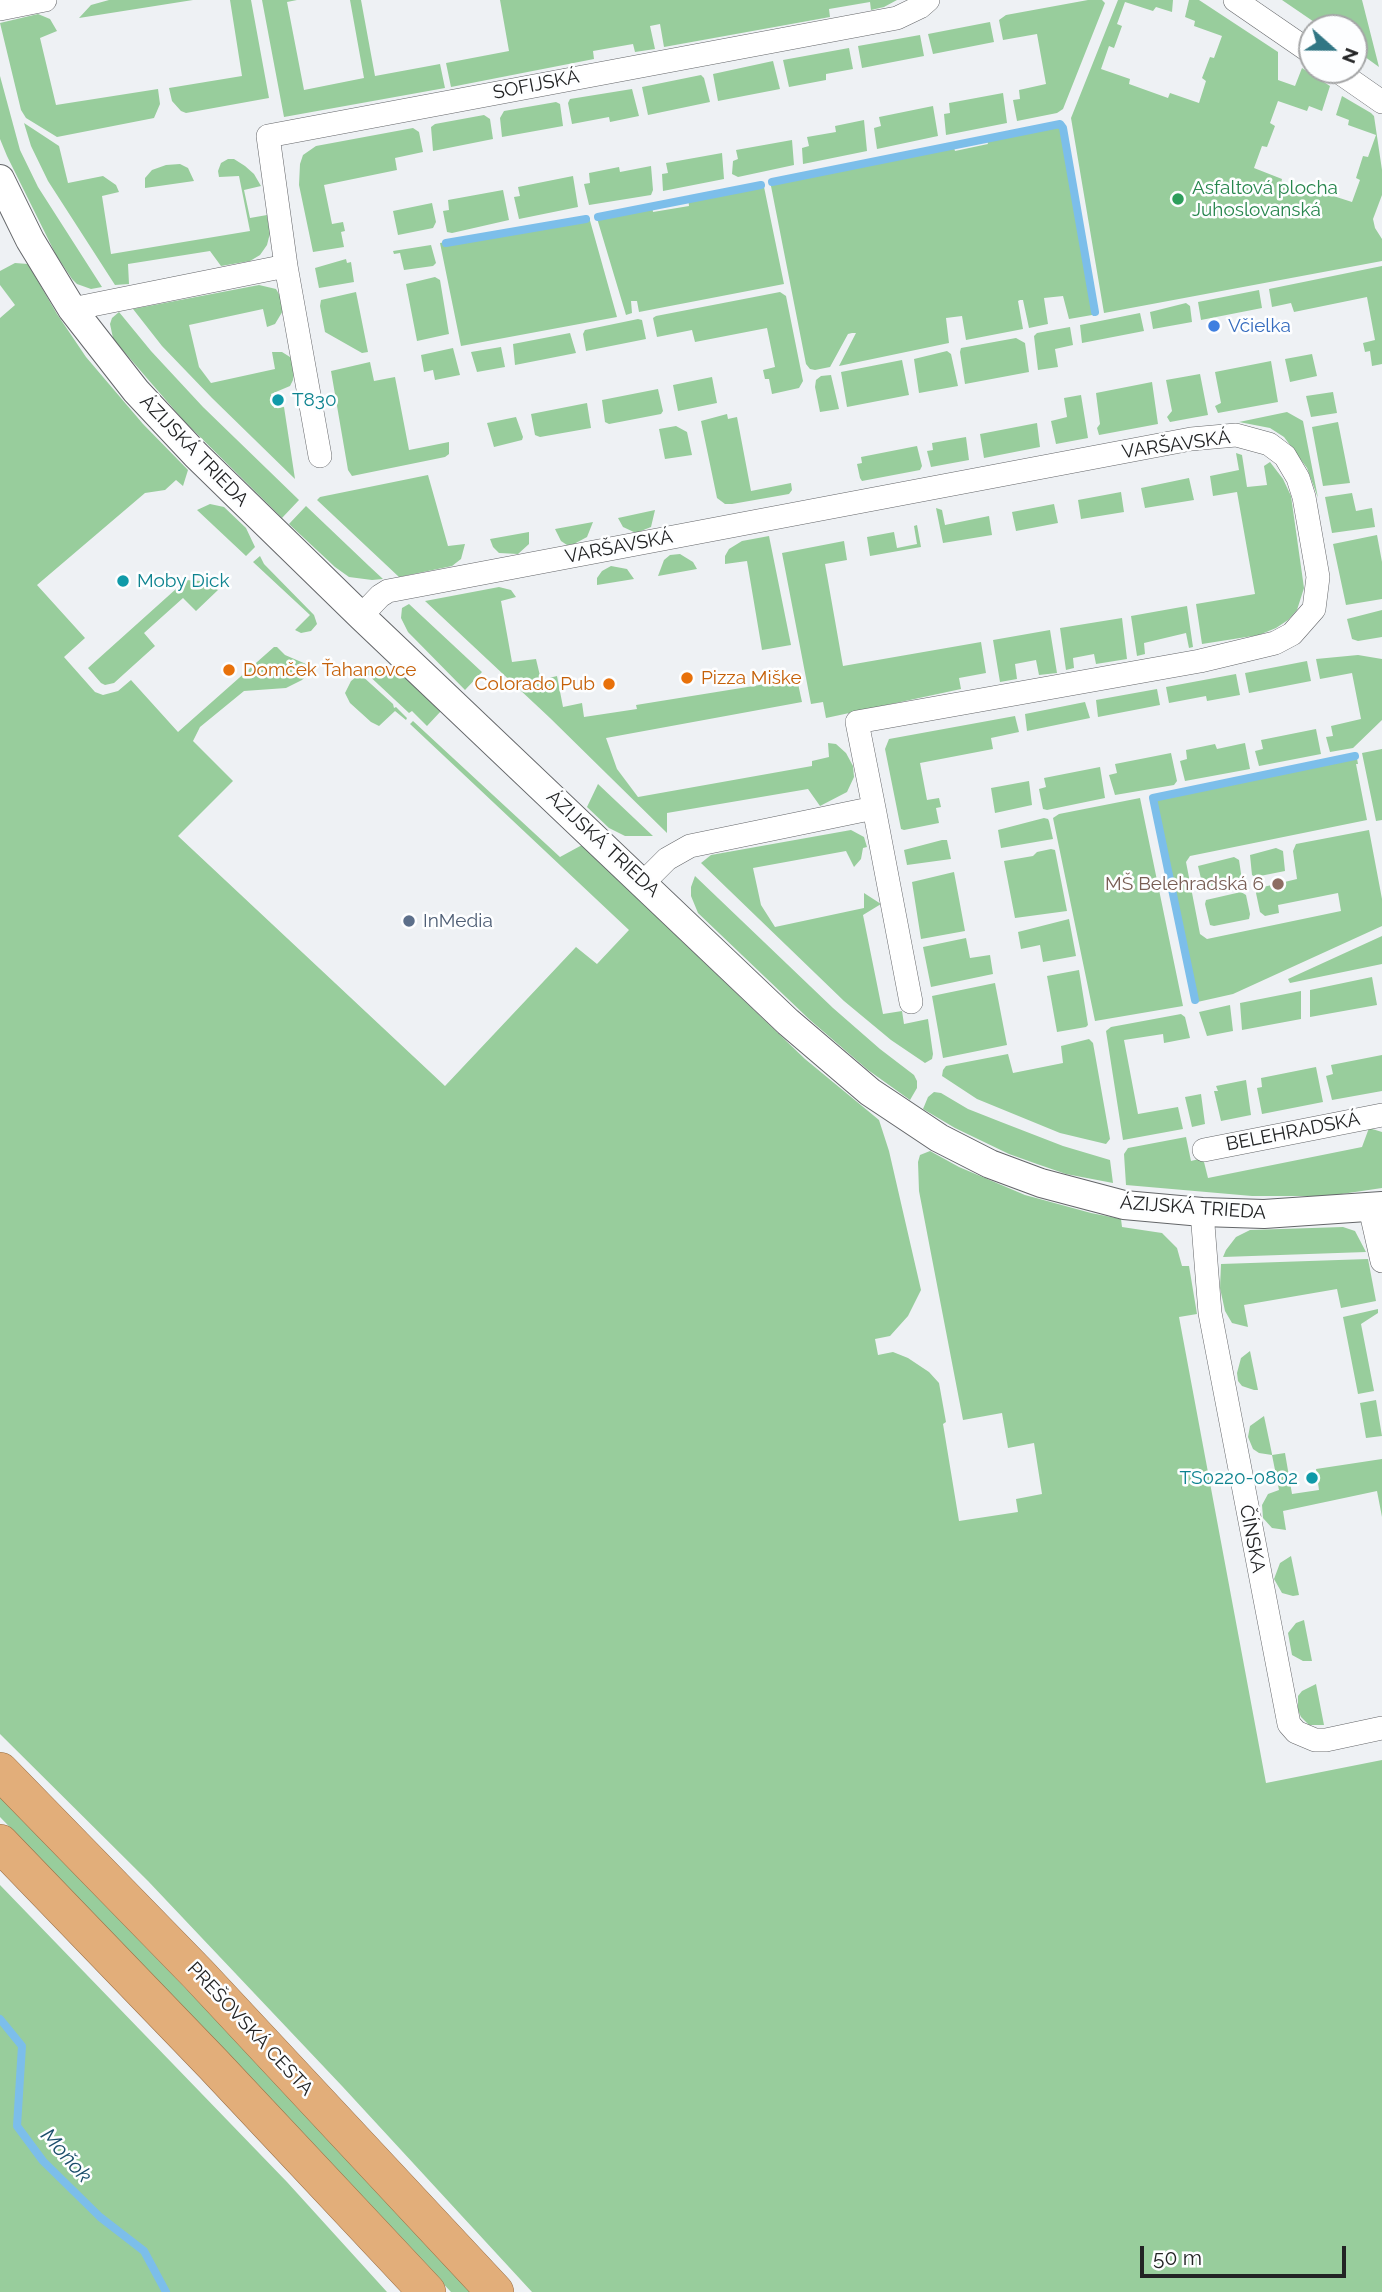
<!DOCTYPE html>
<html>
<head>
<meta charset="utf-8">
<style>
  body { margin:0 }
  #map { position:relative; width:1382px; height:2292px; overflow:hidden; background:#eef1f4; font-family:Raleway,sans-serif }
  canvas { display:block }
  .north { position:absolute; left:1298px; top:14px; width:70px; height:70px; box-sizing:border-box; background:#fdfeff; border:2px solid #a5a6a7; border-radius:50%; rotate:111deg; font-size:19px; font-weight:700; line-height:28px; text-align:center; color:#222324 }
  .north::after { content:''; display:block; margin:auto; width:24px; height:32px; background:#317684; clip-path:polygon(50% 0,100% 100%,50% 72%,0 100%) }
  .scale { position:absolute; left:1140px; top:2246px; width:206px; height:32px; box-sizing:border-box; border:4px solid #222324; border-top:0; padding-left:9px; font-size:21px; line-height:24px; white-space:nowrap; color:#222324; -webkit-text-stroke:5px #fdfeff; paint-order:stroke }
</style>
</head>
<body>
<div id="map">
<canvas width="1382" height="2292"></canvas>
<div class="north">N</div>
<div class="scale">50 m</div>
</div>
<script>
const context = document.querySelector('canvas').getContext('2d');
context.lineJoin = 'round';
function fillPath(path, color) { context.fillStyle = color; context.fill(path, 'evenodd'); }
const toPath = rows => new Path2D(rows.map(r => 'M' + r).join(''));
function stroke(path, color, width, dash) { context.strokeStyle = color; context.lineWidth = width; context.lineCap = dash ? 'butt' : 'round'; context.setLineDash(dash || []); context.stroke(path); }
function write(font, color, halo, rows, align = 'center') {
  context.font = font + ' Raleway,sans-serif'; context.lineWidth = 5; context.setLineDash([]); context.textBaseline = 'middle'; context.strokeStyle = halo; context.fillStyle = color; for (const [text, x, y, turn = 0] of rows) {
    context.save(); context.translate(x, y); context.rotate((+turn || 0) * Math.PI / 180); context.textAlign = isNaN(turn) ? turn : align; if (halo) context.strokeText(text, 0, 0); context.fillText(text, 0, 0); context.restore();
  }
}
const green = toPath([
  [109,0,193,0,79,18,91,5],
  [230,0,251,0,269,98,186,113,181,111,172,101,169,88,242,76],
  [262,0,297,0,287,2,304,90,364,78,350,0,361,0,375,76,440,64,445,88,284,117],
  [500,0,897,0,884,7,871,10,870,2,829,9,830,17,664,47,660,24,650,26,655,49,635,52,633,44,593,51,594,59,451,87,446,63,509,51],
  [1088,0,1102,0,1105,3,1063,109,1057,113,1017,121,1013,100,1020,99,1019,90,1046,84,1037,34,1003,40,999,20,1006,15],
  [1118,0,1173,0,1172,12,1156,7,1153,11,1125,2,1117,24,1122,26,1114,48,1109,46,1101,69,1130,79,1129,84,1168,98,1170,93,1199,103,1206,81,1202,78,1210,57,1214,58,1222,36,1194,26,1195,21,1185,17,1189,0,1199,0,1278,52,1278,80,1295,86,1302,68,1330,86,1322,111,1309,106,1307,111,1278,101,1270,123,1275,126,1267,147,1262,146,1254,168,1282,179,1281,184,1321,197,1324,193,1352,202,1360,180,1356,178,1363,156,1368,157,1376,135,1348,125,1349,120,1336,115,1342,96,1371,113,1374,116,1382,170,1382,195,1373,219,1375,228,1382,239,1382,261,1104,313,1071,118],
  [1282,0,1362,0,1379,67,1354,49,1354,28,1323,28],
  [38,14,50,19,57,31,40,38,56,105,158,89,160,104,154,118,57,137,26,118,21,110,0,23],
  [990,22,994,42,933,54,928,34],
  [920,35,924,56,862,68,858,46],
  [849,48,853,69,826,74,826,80,789,87,783,60],
  [773,61,780,89,718,101,713,74],
  [701,75,704,78,710,102,648,115,642,87],
  [0,76,20,150,38,187,102,287,91,289,77,284,72,279,56,255,7,156,0,139],
  [632,89,639,116,610,122,609,117,572,124,568,103,570,99],
  [1003,93,1007,123,946,135,944,114,950,113,949,103],
  [556,102,560,104,563,126,502,137,500,118,504,111],
  [933,106,938,136,877,149,874,128,881,126,879,117],
  [484,115,490,119,493,139,433,151,431,127,435,124],
  [864,120,867,151,803,164,802,148,809,146,807,137,836,132,835,126],
  [1059,122,1064,123,1098,314,1069,319,1063,296,1044,298,1048,324,1029,328,1023,300,1020,300,1018,301,1023,329,966,340,962,316,946,318,949,343,839,366,856,333,852,333,848,334,830,367,815,370,810,369,806,364,770,181,953,144,955,151,988,144,986,137],
  [24,123,59,146,68,183,103,176,116,185,119,192,102,196,111,254,250,231,239,176,219,177,218,171,221,163,228,159,234,159,245,166,254,174,261,186,244,190,250,218,267,215,270,233,267,245,260,255,250,261,221,266,210,251,128,264,129,284,115,285,48,181,31,146],
  [413,128,419,132,423,152,395,158,397,170,324,185,332,224,343,222,345,231,341,232,344,247,313,252,299,185,300,164,303,155,316,146],
  [792,140,794,165,738,177,732,174,733,161,738,159,736,150],
  [722,153,724,179,663,191,662,174,668,173,666,163],
  [180,164,188,168,194,181,145,188,145,178,152,170,166,165],
  [651,166,653,190,651,195,589,205,584,184,590,183,589,173,619,167,620,172],
  [573,176,578,207,519,219,514,197,520,196,518,187],
  [763,182,784,284,639,312,637,301,631,301,632,313,626,315,596,215,652,204,653,212,689,206,688,197],
  [503,190,509,220,452,233,447,232,443,211,449,210,448,200],
  [432,203,436,222,433,228,398,235,393,211],
  [589,217,617,317,461,346,440,243],
  [431,245,436,263,433,266,404,270,400,253,394,254,393,251],
  [346,259,347,263,351,262,354,282,319,288,315,268],
  [15,263,28,264,57,314,86,357,143,424,188,470,183,486,176,480,165,490,145,493,37,585,85,638,64,657,95,692,103,695,118,691,131,680,178,732,274,647,277,647,285,655,306,664,310,672,302,680,286,688,244,691,200,727,193,741,233,781,178,836,445,1086,576,947,597,964,629,930,410,724,413,721,560,857,582,845,805,1059,879,1120,889,1151,921,1290,908,1316,890,1336,875,1339,878,1355,893,1352,908,1358,929,1372,939,1383,946,1422,943,1424,959,1521,1018,1512,1016,1499,1042,1494,1034,1443,1008,1448,1002,1413,963,1420,919,1191,918,1162,920,1155,930,1151,959,1167,1025,1195,1091,1213,1121,1219,1122,1227,1162,1233,1177,1248,1182,1266,1189,1266,1197,1314,1179,1317,1266,1783,1382,1760,1382,2292,532,2292,342,2086,148,1881,0,1734,0,318,15,305,0,285,0,271],
  [1382,266,1382,364,1372,366,1370,351,1365,352,1363,343,1375,340,1367,297,1294,312,1291,303,1272,307,1269,289],
  [435,277,440,280,449,334,417,341,406,284],
  [259,285,276,289,280,296,284,309,275,324,267,327,263,309,189,325,199,367,211,383,275,369,272,352,282,352,290,357,295,365,293,380,290,386,271,394,274,408,284,407,295,479,212,398,162,346,133,309],
  [1259,290,1262,308,1201,320,1198,302],
  [356,292,368,352,362,353,325,332,320,306,321,300],
  [780,292,786,296,803,381,799,388,772,394,769,379,765,379,763,370,775,367,767,328,695,342,692,330,657,337,653,318,656,316],
  [1186,303,1190,306,1192,322,1153,329,1150,312],
  [119,312,151,351,203,407,299,500,282,518,184,421,120,347,113,338,110,324,112,318],
  [1140,313,1144,331,1082,343,1080,325],
  [638,319,642,320,646,339,586,351,583,334,585,330],
  [1070,327,1073,345,1055,349,1058,367,1038,370,1034,336,1037,333],
  [570,333,576,353,515,365,513,344],
  [1016,338,1025,343,1029,372,965,384,960,352,961,348],
  [501,347,505,367,477,372,471,352],
  [453,348,460,375,435,380,433,370,424,372,421,355],
  [947,351,951,354,958,386,919,393,914,359],
  [1312,354,1317,376,1290,382,1285,359],
  [902,360,909,395,847,407,841,372],
  [1271,361,1278,402,1218,413,1215,406,1221,403,1215,372],
  [370,362,374,381,395,377,409,450,449,442,449,454,445,457,352,476,348,470,331,371],
  [1200,374,1208,415,1170,422,1167,417,1172,411,1166,380],
  [831,375,839,409,820,412,815,387,816,380,821,376],
  [712,377,717,403,678,411,673,385],
  [1152,382,1158,424,1099,435,1097,428,1100,424,1096,393],
  [658,389,663,411,661,414,609,424,605,422,602,400],
  [1333,392,1337,413,1311,417,1306,396],
  [1081,395,1088,438,1056,444,1051,421,1067,417,1064,398],
  [587,403,591,428,540,437,535,435,531,414],
  [1287,412,1303,421,1318,498,1307,468,1284,437,1270,428,1239,422],
  [727,414,728,419,737,417,751,491,791,483,792,490,789,494,732,504,725,504,717,498,701,421],
  [516,417,523,437,522,440,494,447,487,423],
  [1338,422,1350,483,1323,486,1312,427],
  [1037,423,1040,447,984,458,980,434],
  [676,426,687,432,692,455,665,459,659,429],
  [966,437,969,460,931,467,927,451,933,450,932,443],
  [917,446,922,466,920,470,862,481,860,478,857,464,862,463,861,457],
  [1236,453,1242,455,1247,487,1267,485,1264,466,1270,462,1283,479,1291,496,1304,588,1297,610,1288,620,1276,628,1259,635,1202,644,1196,604,1255,594,1237,492,1213,496,1210,476,1239,470],
  [428,475,448,546,465,544,461,559,452,566,399,577,317,500,320,497],
  [1189,478,1194,500,1145,508,1141,488],
  [1121,492,1124,512,1081,519,1078,500],
  [1352,493,1356,511,1372,508,1375,527,1332,533,1325,497],
  [210,504,224,507,246,528,255,547,246,556,197,510],
  [1054,504,1058,523,1016,531,1012,512],
  [306,506,369,566,383,579,372,580,349,577,335,567,289,524],
  [936,508,942,510,945,525,989,516,992,535,943,543],
  [655,510,651,527,636,533,623,527,618,518],
  [593,522,587,537,574,544,567,545,561,541,555,529],
  [917,525,921,547,870,556,867,537,894,532,897,548,917,544,914,526],
  [529,532,529,544,518,554,499,553,493,547,490,539],
  [1377,535,1382,562,1382,599,1346,605,1333,544],
  [769,536,791,645,762,650,747,561,725,564,725,556,729,549,742,541],
  [844,541,847,560,825,564,843,666,981,642,986,673,959,678,961,689,826,718,823,702,811,704,782,553],
  [680,554,693,562,697,569,658,576,664,560,670,555],
  [260,556,264,564,314,615,317,624,311,631,301,633,295,630,310,615,253,562],
  [611,566,627,569,634,579,597,585,597,578,602,571],
  [186,580,200,581,218,590,196,611,183,598,144,633,155,646,114,683,105,685,101,683,88,668],
  [499,587,511,590,516,597,501,601,512,662,536,659,541,680,557,676,563,707,582,703,584,717,637,709,636,705,797,679,802,702,606,738,617,769,638,797,812,766,812,761,829,757,828,743,836,744,846,753,853,766,854,777,847,792,820,806,808,789,667,813,667,833,550,718,425,601],
  [409,604,482,672,465,690,408,632,401,618,402,608],
  [1187,606,1193,647,1189,648,1186,633,1144,643,1145,654,1137,656,1131,616],
  [1382,610,1382,637,1358,641,1352,639,1347,619],
  [1122,618,1127,659,1096,664,1094,654,1073,658,1074,668,1066,670,1060,628],
  [1050,630,1057,673,1039,675,1036,660,1015,664,1017,679,1000,682,993,640],
  [1358,655,1382,659,1382,720,1353,748,1330,752,1326,737,1333,736,1331,726,1361,719,1352,673,1320,679,1316,659],
  [1307,661,1311,681,1249,693,1245,673],
  [381,667,393,670,408,680,441,711,427,726,412,711,409,713,364,671],
  [360,674,393,704,394,708,396,707,407,718,406,720,395,711,379,726,371,722,350,703,345,693,351,681],
  [1236,674,1240,695,1207,701,1206,696,1169,703,1166,687],
  [1157,689,1160,705,1098,717,1096,700],
  [1085,702,1090,718,1027,731,1025,714],
  [1015,716,1019,732,991,738,993,749,920,763,927,800,939,798,941,807,936,808,939,823,904,830,901,829,885,749,889,739],
  [1316,729,1321,754,1259,766,1255,751,1263,749,1261,740],
  [1245,743,1250,769,1185,781,1180,761,1187,759,1186,750,1215,744,1217,749],
  [1382,749,1382,820,1376,821,1362,753],
  [1171,753,1177,781,1174,785,1115,795,1109,775,1117,773,1115,764],
  [1356,753,1358,764,1356,764,1367,820,1190,856,1186,862,1200,934,1207,939,1341,911,1338,893,1278,905,1279,913,1265,916,1260,912,1256,893,1259,888,1297,879,1293,851,1296,844,1369,830,1382,899,1382,926,1233,994,1193,1003,1151,796],
  [1100,767,1105,798,1047,810,1043,809,1039,789,1046,787,1044,778],
  [1029,781,1032,805,995,813,991,788],
  [598,784,653,836,625,836,609,828,587,807],
  [1140,798,1183,1006,1095,1021,1053,818,1059,814],
  [1044,818,1048,819,1049,821,1053,839,1001,848,998,830],
  [851,830,864,837,867,847,863,848,861,859,854,867,846,851,753,868,761,905,775,927,864,908,864,893,881,904,863,915,883,1014,902,1011,904,1024,928,1019,933,1054,932,1059,925,1063,891,1040,844,1001,701,863,711,855],
  [942,840,947,840,951,859,907,865,904,850],
  [1276,848,1283,851,1285,871,1255,877,1252,875,1250,855],
  [1051,849,1055,850,1067,911,1015,918,1004,861,1033,856,1037,852],
  [1234,857,1239,860,1242,880,1203,887,1198,866],
  [954,872,965,931,921,939,912,882],
  [695,876,833,1008,880,1049,914,1075,917,1081,917,1088,910,1100,868,1070,810,1020,698,913,691,896,691,887],
  [1241,892,1246,895,1250,914,1249,919,1214,926,1210,925,1205,904,1206,900],
  [1069,919,1076,956,1043,962,1040,945,1021,949,1018,932],
  [1382,936,1382,964,1290,983,1288,979],
  [966,938,970,958,990,955,993,974,931,987,923,947],
  [1079,970,1088,1025,1086,1027,1057,1032,1047,976],
  [1372,977,1377,1005,1310,1017,1310,990],
  [995,983,1007,1045,943,1058,932,996],
  [1301,991,1301,1019,1242,1030,1240,1003],
  [1230,1005,1233,1031,1207,1036,1199,1012],
  [1181,1014,1185,1017,1190,1038,1164,1043,1163,1034,1124,1040,1138,1114,1178,1107,1183,1129,1123,1140,1106,1031,1111,1027],
  [1089,1039,1093,1043,1110,1139,1106,1144,1060,1133,977,1099,942,1076,943,1070,946,1066,1008,1054,1013,1073,1063,1063,1061,1046],
  [1382,1055,1382,1091,1332,1100,1326,1076,1333,1074,1331,1065],
  [1316,1067,1323,1102,1262,1114,1257,1088,1262,1087,1261,1078],
  [1246,1080,1251,1115,1221,1121,1214,1091,1218,1091,1216,1086],
  [934,1092,941,1093,968,1109,1001,1122,1063,1146,1110,1160,1113,1183,1066,1174,1037,1164,1009,1154,955,1128,923,1109,928,1097],
  [1201,1094,1205,1124,1192,1127,1185,1097],
  [1369,1128,1382,1132,1382,1188,1328,1196,1252,1196,1126,1185,1124,1154,1128,1148,1186,1137,1191,1161,1203,1158,1208,1178,1362,1147],
  [1343,1227,1355,1231,1366,1252,1223,1257,1226,1250,1236,1237,1250,1230],
  [1368,1259,1376,1301,1341,1308,1337,1289,1244,1305,1248,1327,1232,1323,1225,1311,1220,1288,1221,1264],
  [1378,1309,1378,1313,1361,1324,1374,1391,1358,1394,1343,1317],
  [1250,1351,1258,1390,1254,1390,1242,1386,1238,1381,1237,1373,1241,1358],
  [1376,1400,1382,1436,1366,1438,1360,1403],
  [1264,1416,1272,1454,1272,1455,1259,1453,1253,1449,1248,1437,1250,1426],
  [1285,1453,1292,1494,1319,1490,1316,1469,1382,1459,1382,1517,1377,1491,1283,1511,1286,1530,1272,1528,1263,1518,1262,1505,1268,1494,1279,1490,1272,1455],
  [1291,1556,1299,1595,1293,1596,1282,1593,1274,1579,1280,1563],
  [1304,1620,1312,1661,1303,1661,1292,1655,1288,1633,1296,1623],
  [1316,1684,1324,1725,1309,1725,1301,1717,1298,1710,1298,1696,1302,1691],
  [0,1797,232,2036,471,2292,451,2292,221,2046,0,1817],
  [0,1885,287,2182,387,2292,0,2292]
]);
const stream = toPath([
  [772,182,1060,124,1063,128,1095,312],
  [598,217,761,185],
  [446,243,586,219],
  [1195,1000,1153,798,1355,756],
  [0,2019,22,2046,17,2126,43,2161,100,2217,144,2251,166,2292]
]);
const minor = toPath([
  [1235,0,1312,53],
  [0,9,45,0],
  [1336,70,1382,102],
  [286,266,320,456],
  [72,309,286,266,268,136,897,18,920,7,928,0],
  [361,616,380,596,388,591,1191,439,1236,435,1269,444,1285,456,1298,478,1304,497,1318,577,1314,609,1292,634,1275,643,1200,661,857,722,874,808,690,846,667,859,643,883],
  [874,808,911,1002],
  [1204,1150,1382,1115],
  [1370,1208,1382,1261],
  [1202,1212,1210,1313,1289,1724,1296,1732,1315,1740,1326,1740,1382,1728]
]);
const tertiary = toPath([
  [0,179,30,240,72,309,136,391,196,455,361,616,788,1022,870,1092,939,1138,990,1164,1041,1183,1124,1205,1202,1212,1264,1214,1382,1206]
]);
const trunk = toPath([
  [0,1771,198,1974,495,2292],
  [0,1843,214,2065,427,2292]
]);
const markers = [
  [1178,199,7,"#2e9e5b"],
  [1214,326,7,"#3f7fe0"],
  [278,400,7,"#0f9aa8"],
  [123,581,7,"#0f9aa8"],
  [229,670,7,"#e8710a"],
  [687,678,7,"#e8710a"],
  [609,684,7,"#e8710a"],
  [1278,884,7,"#8d6e63"],
  [409,921,7,"#5c6f8a"],
  [1312,1478,7,"#0f9aa8"]
];
const streetNames = [
  ["SOFIJSKÁ",536,85,-11],
  ["VARŠAVSKÁ",1176,445,-8],
  ["ÁZIJSKÁ TRIEDA",194,451,46],
  ["VARŠAVSKÁ",619,547,-11],
  ["ÁZIJSKÁ TRIEDA",603,844,43],
  ["BELEHRADSKÁ",1293,1132,-11],
  ["ÁZIJSKÁ TRIEDA",1193,1208,4],
  ["ČÍNSKA",1252,1539,79],
  ["PREŠOVSKÁ CESTA",250,2029,47]
];
const leisureNames = [
  ["Asfaltová plocha",1192,188],
  ["Juhoslovanská",1192,210]
];
const shopNames = [
  ["Včielka",1228,326]
];
const cultureNames = [
  ["T830",292,400],
  ["Moby Dick",137,581],
  ["TS0220-0802",1298,1478,"right"]
];
const foodNames = [
  ["Domček Ťahanovce",243,670],
  ["Pizza Miške",701,678],
  ["Colorado Pub",595,684,"right"]
];
const educationNames = [
  ["MŠ Belehradská 6",1264,884]
];
const serviceNames = [
  ["InMedia",423,921]
];
const waterNames = [
  ["Moňok",66,2156,48]
];
fillPath(green, '#98cd9c');
stroke(stream, '#7cbeea', 8);
stroke(minor, '#646669', 24);
stroke(tertiary, '#646669', 30);
stroke(trunk, '#9a7046', 38);
stroke(minor, '#fff', 23);
stroke(tertiary, '#fff', 28);
stroke(trunk, '#e2ae7a', 37);
for (const [x, y, r, color] of markers) { const dot = new Path2D(); dot.arc(x, y, r, 0, 2 * Math.PI); context.fillStyle = color; context.fill(dot); stroke(dot, '#fdfeff', 2.5); }
write('19px', '#222324', '#fdfeff', streetNames);
write('19px', '#27864d', '#fdfeff', leisureNames, 'left');
write('19px', '#366cbe', '#fdfeff', shopNames, 'left');
write('19px', '#0d838f', '#fdfeff', cultureNames, 'left');
write('19px', '#c56008', '#fdfeff', foodNames, 'left');
write('19px', '#785e54', '#fdfeff', educationNames, 'right');
write('19px', '#4e5e75', '#fdfeff', serviceNames, 'left');
write('italic 21px', '#1b4e6b', '#fdfeff', waterNames);
</script>
</body>
</html>
